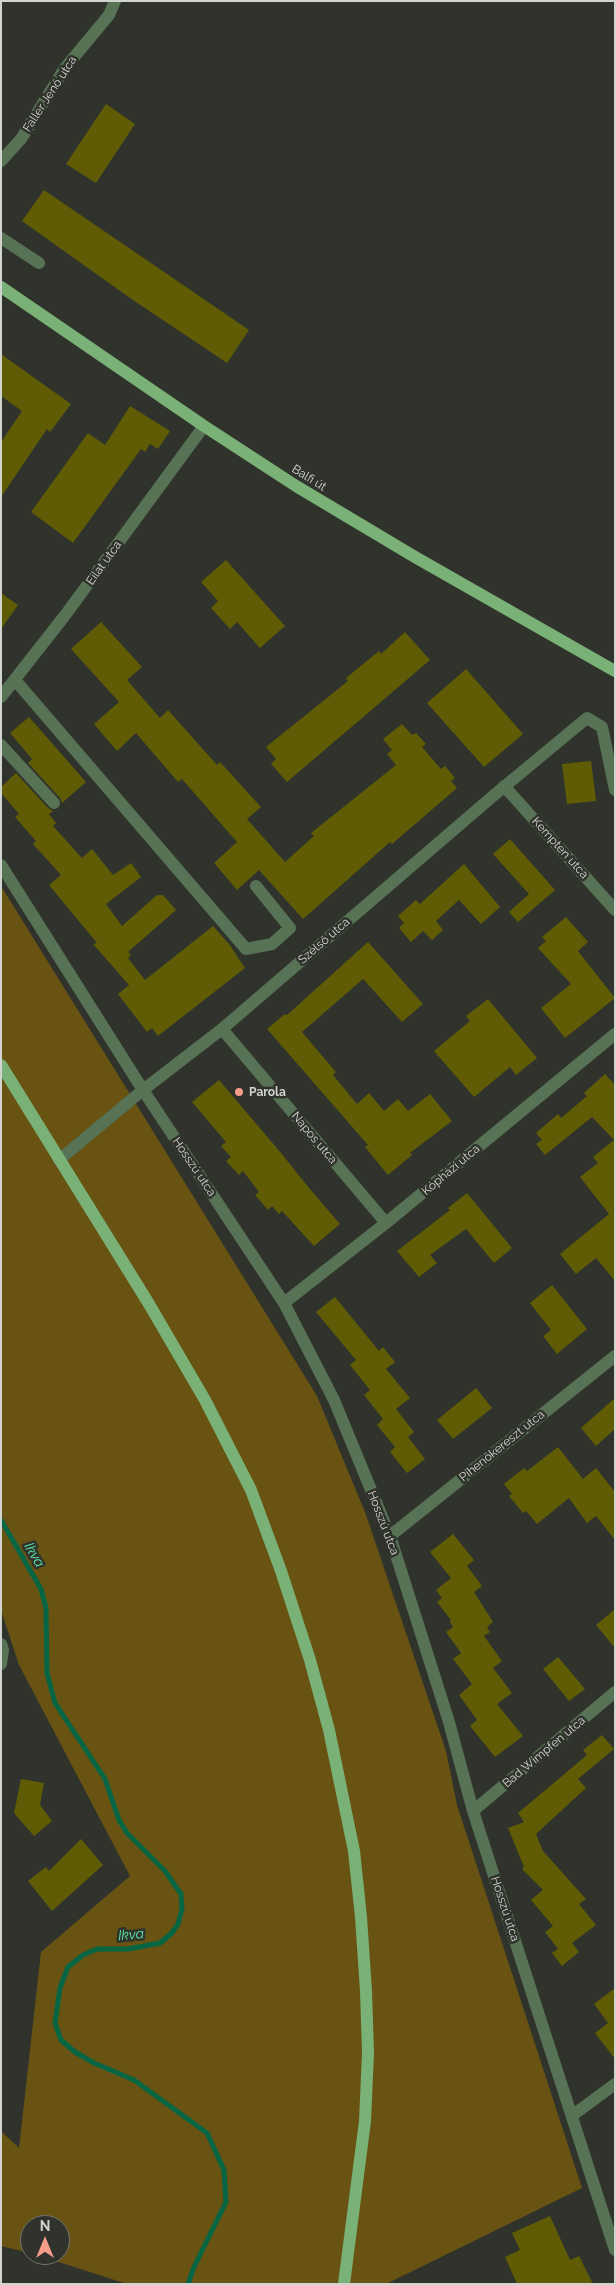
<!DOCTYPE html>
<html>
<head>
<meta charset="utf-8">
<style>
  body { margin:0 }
  #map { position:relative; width:616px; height:2285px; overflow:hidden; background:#30332c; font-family:Raleway,sans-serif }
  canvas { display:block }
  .frame { position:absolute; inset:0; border:2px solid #d2d4d0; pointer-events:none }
  .north { position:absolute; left:20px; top:2215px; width:50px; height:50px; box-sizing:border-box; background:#30332c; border:1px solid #71736e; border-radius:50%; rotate:0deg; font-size:14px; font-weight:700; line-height:20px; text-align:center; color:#d2d4d0 }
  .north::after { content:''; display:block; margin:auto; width:18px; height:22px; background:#f49e89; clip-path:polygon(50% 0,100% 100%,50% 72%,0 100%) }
</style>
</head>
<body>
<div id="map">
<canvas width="616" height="2285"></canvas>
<div class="frame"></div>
<div class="north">N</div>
</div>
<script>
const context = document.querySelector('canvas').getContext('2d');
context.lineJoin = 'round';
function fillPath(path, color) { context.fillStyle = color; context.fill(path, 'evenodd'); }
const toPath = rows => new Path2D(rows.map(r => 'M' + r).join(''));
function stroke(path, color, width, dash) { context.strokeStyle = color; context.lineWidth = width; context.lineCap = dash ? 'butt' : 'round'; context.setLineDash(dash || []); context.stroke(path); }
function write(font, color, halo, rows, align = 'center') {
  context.font = font + ' Raleway,sans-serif'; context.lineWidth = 5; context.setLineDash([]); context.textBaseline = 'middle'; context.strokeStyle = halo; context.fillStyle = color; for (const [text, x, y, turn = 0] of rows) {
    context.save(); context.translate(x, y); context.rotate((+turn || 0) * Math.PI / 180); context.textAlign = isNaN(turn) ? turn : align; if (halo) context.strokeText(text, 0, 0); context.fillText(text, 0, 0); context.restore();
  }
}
const green = toPath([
  [1,886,317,1396,365,1512,446,1751,457,1805,582,2188,386,2284,127,2284,37,2255,60,2255,60,2225,30,2225,30,2253,1,2246,1,2131,19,2148,41,1952,130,1876,19,1665,1,1610]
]);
const stream = toPath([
  [1,1520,41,1589,46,1608,47,1673,55,1703,105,1779,119,1820,127,1833,165,1871,181,1894,182,1909,178,1924,171,1934,160,1943,128,1949,97,1949,83,1955,68,1967,60,1988,55,2023,61,2040,75,2052,94,2063,134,2080,207,2133,224,2170,226,2202,194,2267,188,2284]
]);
const building = toPath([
  [106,104,135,124,96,183,66,164],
  [44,190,249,330,227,363,130,298,22,221],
  [1,354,71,404,50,432,47,429,1,497,1,442,22,411,1,396],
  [130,406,170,431,158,449,150,444,145,452,141,449,73,543,31,512,88,433,105,445],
  [226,560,285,626,260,648,237,622,230,629,211,608,218,601,201,582],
  [1,593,18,605,1,629],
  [101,622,142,667,127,680,160,718,168,710,217,765,220,762,261,807,247,819,285,862,314,836,311,833,396,765,387,754,392,750,383,739,402,724,412,735,416,733,426,744,422,747,441,769,445,766,455,778,451,781,457,788,392,844,390,842,303,919,259,870,237,890,214,863,237,842,182,779,178,782,136,733,117,751,94,724,119,702,71,649],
  [405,632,430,660,287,782,271,764,276,759,266,747,348,681,346,678,379,651,381,654],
  [466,669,523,734,484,767,427,703],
  [29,717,86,782,62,803,60,798,28,763,32,759,10,733],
  [591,761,596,801,567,804,562,764],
  [16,773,48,808,53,811,49,814,56,823,53,826,82,858,92,849,113,875,131,863,141,877,106,904,122,926,157,895,163,895,176,910,128,952,131,955,128,958,145,980,213,926,229,944,245,968,158,1036,152,1028,147,1032,118,994,129,985,93,944,97,943,49,885,61,875,33,844,36,841,15,817,19,814,1,793,1,787],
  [510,839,555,890,518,922,509,912,529,894,493,854],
  [464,864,500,907,481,924,459,900,436,921,443,930,432,940,423,931,411,942,399,928,404,923,398,916,416,900,420,904],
  [566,917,588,942,578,951,615,998,565,1038,541,1008,571,984,538,948,546,941,542,937],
  [368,942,423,1004,402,1022,363,979,302,1032,336,1072,333,1075,357,1104,369,1093,384,1111,398,1099,408,1111,430,1094,452,1121,410,1153,412,1155,388,1175,365,1147,368,1145,267,1029,285,1014,287,1015],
  [488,999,537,1058,516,1075,510,1067,474,1097,434,1051,470,1021,466,1016],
  [605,1074,615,1085,615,1281,596,1258,576,1274,560,1254,609,1214,580,1177,598,1163,593,1157,614,1140,592,1117,545,1155,536,1144,542,1140,536,1133,558,1114,561,1118,587,1096,584,1093],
  [219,1080,281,1153,309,1188,340,1224,314,1246,282,1211,279,1214,272,1206,268,1210,255,1195,259,1192,243,1171,239,1175,226,1161,231,1157,221,1146,226,1142,192,1102],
  [467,1193,512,1248,494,1263,466,1229,430,1255,437,1263,419,1277,397,1251,450,1210,448,1208],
  [552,1285,587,1329,557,1354,543,1336,551,1330,530,1303],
  [335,1297,379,1351,383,1347,395,1362,386,1369,410,1398,396,1409,414,1432,408,1437,425,1459,407,1473,390,1452,395,1447,377,1425,383,1419,364,1395,370,1390,350,1365,356,1360,316,1312],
  [476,1388,492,1408,453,1439,437,1420],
  [615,1398,615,1429,596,1446,581,1428],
  [558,1447,583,1479,596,1468,615,1492,615,1540,596,1516,587,1523,569,1498,537,1524,526,1511,523,1513,509,1496,512,1494,504,1484,524,1468,527,1471],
  [453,1534,474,1560,467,1566,482,1586,474,1592,493,1622,487,1627,490,1632,484,1636,502,1661,493,1668,512,1693,497,1704,523,1736,495,1757,470,1726,477,1720,459,1695,472,1684,453,1659,461,1653,446,1632,453,1627,450,1622,451,1620,437,1602,442,1598,436,1590,451,1578,430,1552],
  [615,1609,615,1648,596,1625],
  [558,1657,585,1689,569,1701,543,1669],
  [602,1735,614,1749,578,1779,586,1788,536,1834,543,1851,586,1899,579,1904,596,1925,572,1943,579,1952,562,1966,552,1953,558,1949,545,1932,553,1926,531,1900,543,1890,522,1869,524,1867,508,1828,524,1822,518,1813,587,1755,583,1750],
  [21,1779,44,1783,40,1805,52,1821,34,1836,14,1813],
  [81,1839,103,1865,52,1911,28,1881,46,1867,49,1871],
  [615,1988,615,2059,595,2033,608,2023,594,2004],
  [550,2216,570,2260,579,2256,593,2284,517,2284,505,2257,520,2250,512,2233]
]);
const minor = toPath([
  [1,161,21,139,65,68,109,15,115,1],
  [1,238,39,263],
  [15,680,246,949,272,944,290,928,256,886],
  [1,697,66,614,204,426],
  [1,745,54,803],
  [504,786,615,910],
  [1,865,143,1090,284,1303,334,1400,390,1536,449,1722,473,1811,615,2250],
  [222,1029,386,1223],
  [59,1160,143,1090,222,1029,493,796,587,718,602,727,615,790],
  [284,1303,386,1223,615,1034],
  [390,1536,615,1356],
  [1,1644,3,1650,1,1664],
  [473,1811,615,1692],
  [573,2115,615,2084]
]);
const major = toPath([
  [1,287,204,426,296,486,415,557,615,671],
  [1,1065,149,1304,205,1400,251,1490,281,1571,310,1660,329,1730,354,1851,361,1917,366,1991,368,2053,365,2121,344,2284]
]);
const markers = [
  [239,1092,5,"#f49e89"]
];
const streetNames = [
  ["Faller Jenő utca",50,94,-57],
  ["Balfi út",309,478,32],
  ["Eilat utca",104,563,-54],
  ["Kempten utca",560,848,48],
  ["Szélső utca",324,941,-41],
  ["Napos utca",314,1138,50],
  ["Hosszú utca",194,1167,56],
  ["Kópházi utca",451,1170,-40],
  ["Pihenőkereszt utca",502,1446,-39],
  ["Hosszú utca",383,1523,69],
  ["Bad Wimpfen utca",544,1752,-40],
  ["Hosszú utca",505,1909,72]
];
const poiNames = [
  ["Parola",249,1092]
];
const waterNames = [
  ["Ikva",34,1555,60],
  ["Ikva",131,1935,-5]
];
fillPath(green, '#685313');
stroke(stream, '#066644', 5);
fillPath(building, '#5f5c05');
stroke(minor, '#577255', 12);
stroke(major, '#79b176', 12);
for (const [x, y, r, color] of markers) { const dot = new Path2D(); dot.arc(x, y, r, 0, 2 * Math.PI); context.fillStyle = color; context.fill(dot); stroke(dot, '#30332c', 2); }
write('12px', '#d2d4d0', '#30332c', streetNames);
write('bold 12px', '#d2d4d0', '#30332c', poiNames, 'left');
write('italic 14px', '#5ceaac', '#30332c', waterNames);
</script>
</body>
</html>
